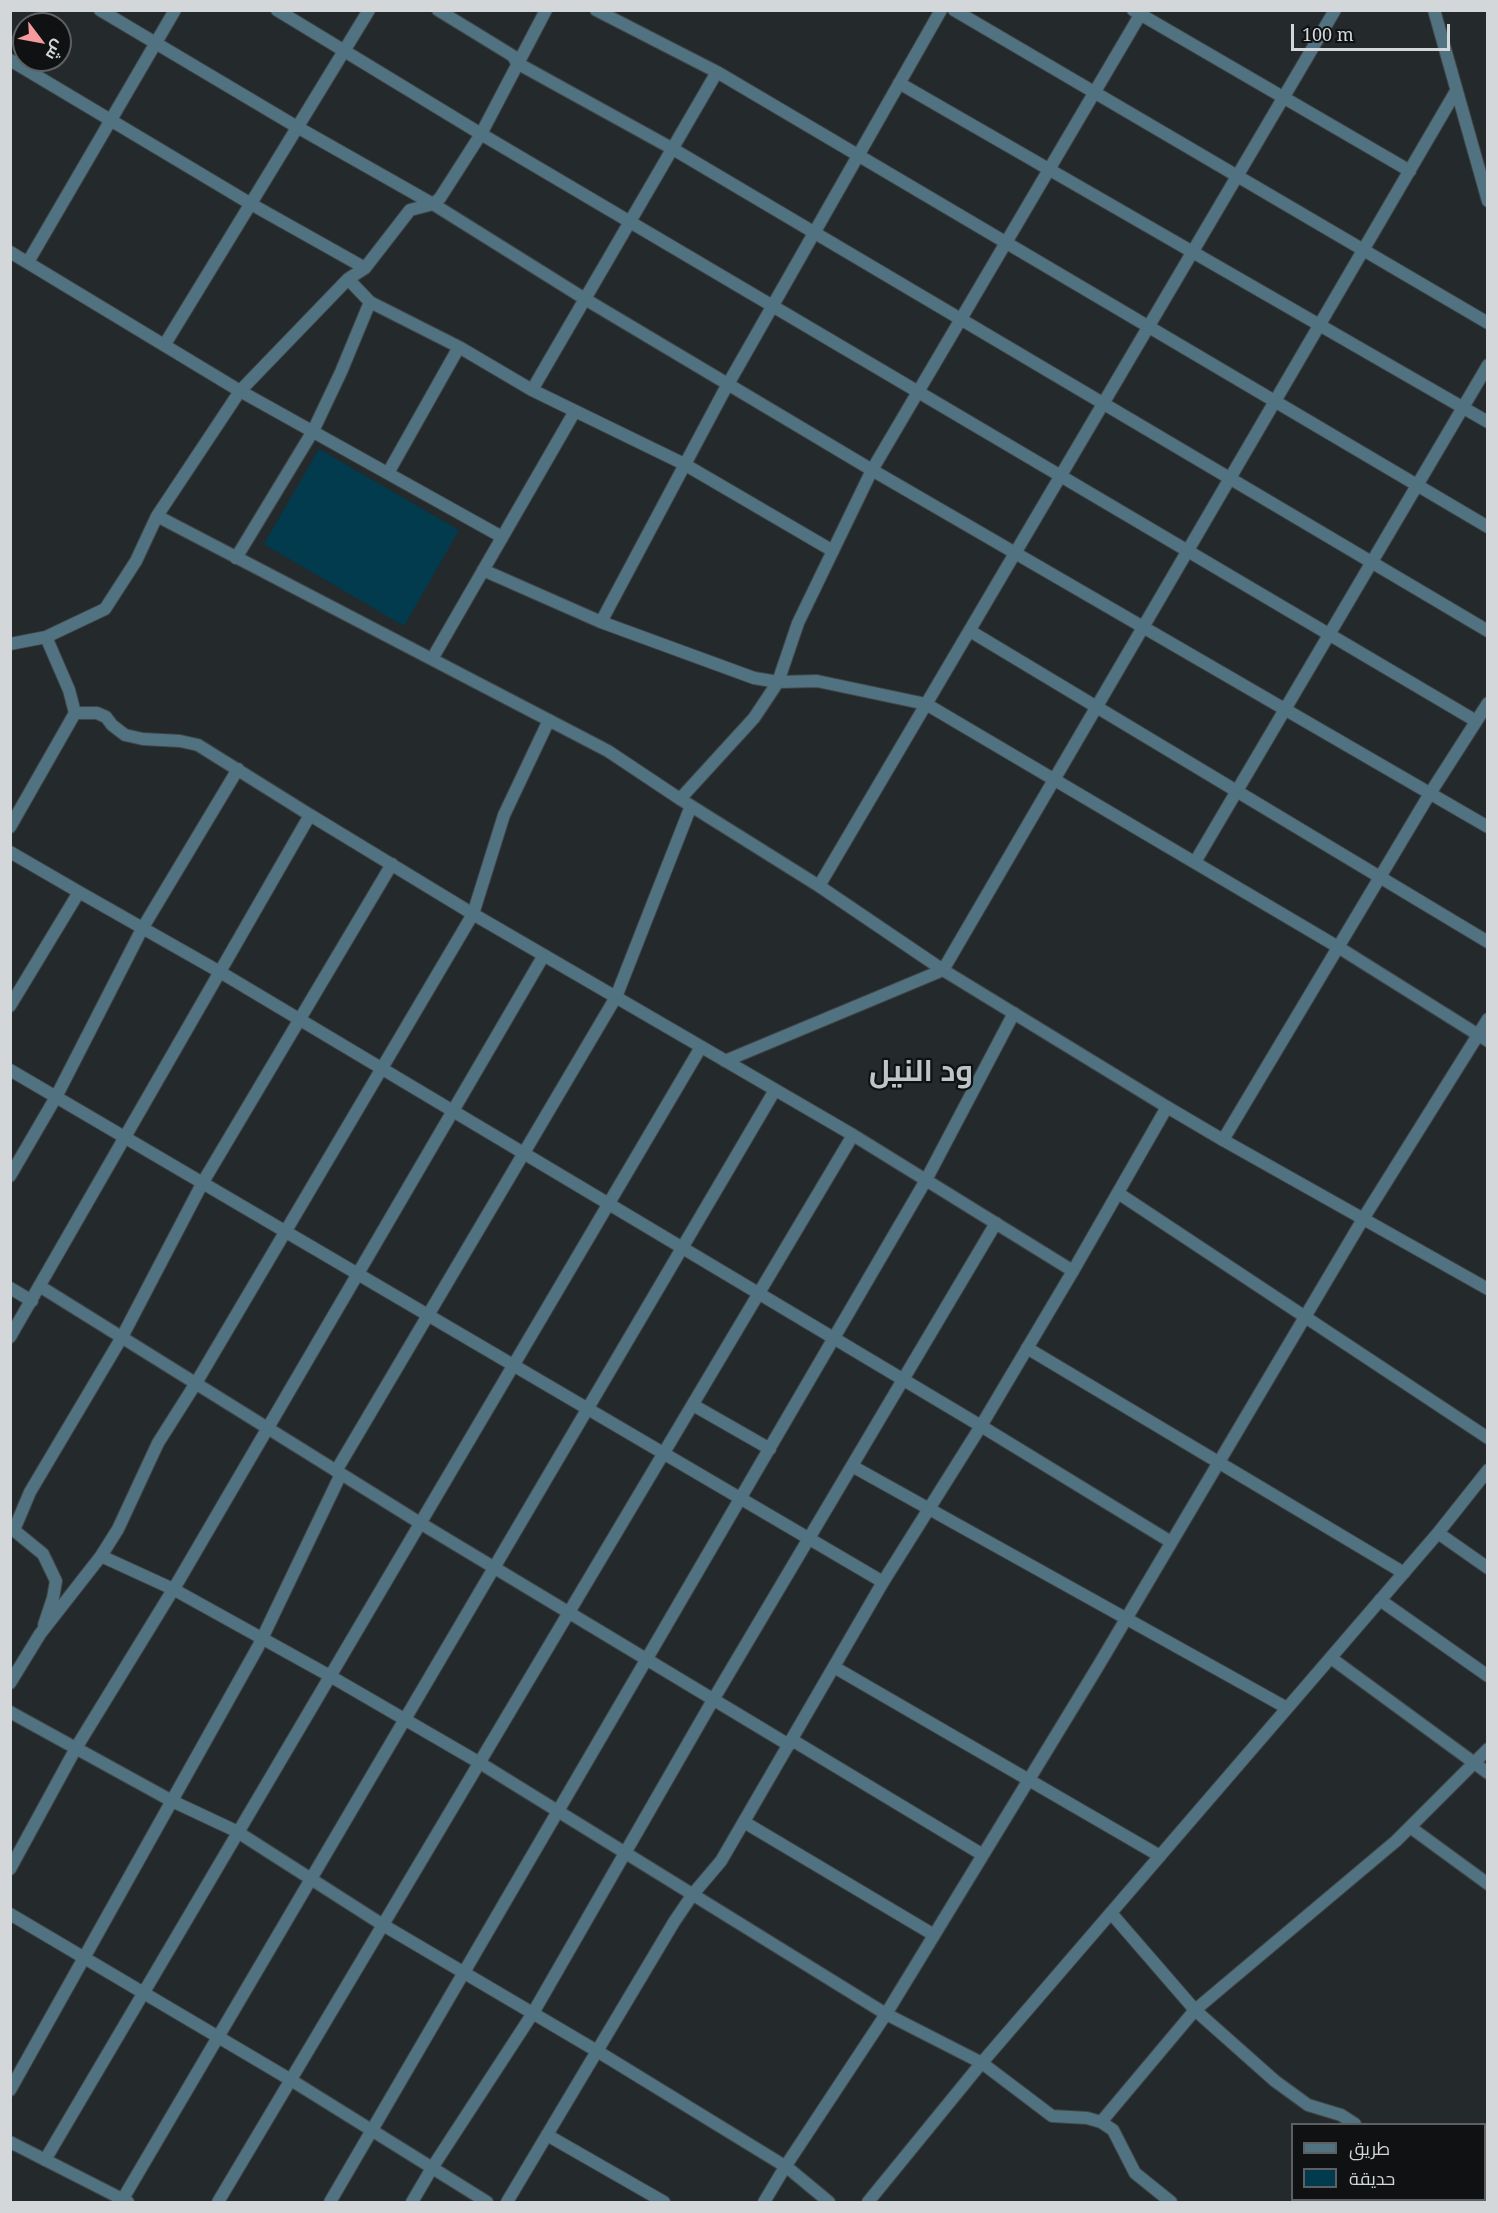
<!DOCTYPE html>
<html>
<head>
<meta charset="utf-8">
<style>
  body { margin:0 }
  #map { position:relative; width:1498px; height:2213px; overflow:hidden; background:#24292b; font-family:"Noto Serif",Cairo,serif }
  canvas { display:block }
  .frame { position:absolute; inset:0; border:12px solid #d3d7d9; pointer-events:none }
  .legend { position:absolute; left:1291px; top:2123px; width:195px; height:78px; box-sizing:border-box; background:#0f1112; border:2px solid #5d6062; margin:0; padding:8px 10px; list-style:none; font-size:18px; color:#d3d7d9 }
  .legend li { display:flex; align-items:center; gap:12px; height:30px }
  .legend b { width:30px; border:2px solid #5d6062 }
  .north { position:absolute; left:12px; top:12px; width:60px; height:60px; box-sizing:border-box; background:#0f1112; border:2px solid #5d6062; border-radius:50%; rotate:122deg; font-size:16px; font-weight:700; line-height:24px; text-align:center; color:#d3d7d9 }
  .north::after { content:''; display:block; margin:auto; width:21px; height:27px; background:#f59b9e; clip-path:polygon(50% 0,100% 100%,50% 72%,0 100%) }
  .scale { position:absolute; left:1291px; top:24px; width:159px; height:27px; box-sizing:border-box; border:3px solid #d3d7d9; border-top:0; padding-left:8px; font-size:18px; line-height:21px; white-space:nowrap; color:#d3d7d9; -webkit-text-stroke:4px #0f1112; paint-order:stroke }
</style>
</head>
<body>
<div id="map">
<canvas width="1498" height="2213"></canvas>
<div class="frame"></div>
<ul class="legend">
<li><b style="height:8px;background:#517281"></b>طريق</li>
<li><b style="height:16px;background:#023b4e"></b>حديقة</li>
</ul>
<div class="north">ش</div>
<div class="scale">100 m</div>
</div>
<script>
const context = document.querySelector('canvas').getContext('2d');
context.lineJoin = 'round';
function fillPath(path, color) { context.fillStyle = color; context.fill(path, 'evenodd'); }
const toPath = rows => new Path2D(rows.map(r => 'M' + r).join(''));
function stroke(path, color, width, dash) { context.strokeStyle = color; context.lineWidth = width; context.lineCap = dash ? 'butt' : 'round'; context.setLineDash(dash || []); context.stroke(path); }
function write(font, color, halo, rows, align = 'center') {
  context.font = font + ' "Noto Serif",Cairo,serif'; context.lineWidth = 4.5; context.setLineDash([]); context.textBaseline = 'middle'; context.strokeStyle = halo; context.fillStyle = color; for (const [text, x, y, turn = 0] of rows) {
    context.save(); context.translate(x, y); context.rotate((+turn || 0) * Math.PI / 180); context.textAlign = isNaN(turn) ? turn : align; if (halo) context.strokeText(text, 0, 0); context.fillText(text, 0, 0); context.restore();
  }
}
const green = toPath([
  [319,449,459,530,404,626,264,544]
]);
const minor = toPath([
  [100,10,297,127,433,204,585,299,872,470,1488,827],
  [277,10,481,134,1476,721],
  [438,10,513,56,517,63,673,149,1488,631],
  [596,10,717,72,1488,527],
  [954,10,1488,323],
  [1133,10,1410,171],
  [10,60,251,204,365,268],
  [899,83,1488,422],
  [10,252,240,391,502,537],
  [28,262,175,10],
  [348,279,370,302,459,347,532,390,684,464,833,551],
  [165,344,369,10],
  [532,390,717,72],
  [388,473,459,347],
  [157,516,608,751,680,799,819,886,943,970,1167,1107],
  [236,558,313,431,341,372,370,302],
  [483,570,601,622,754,678,778,682,817,681,926,704,1338,947,1488,1041],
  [601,622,723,393,941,10],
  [970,631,1488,942],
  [46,637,69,690,75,713,97,713,106,717,112,725,125,735,143,739,180,741,198,745,310,815],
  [10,644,46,637,105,609,136,561,157,516,240,391,348,279,365,268,410,210,433,204,440,198,481,134,546,10],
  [432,659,575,411],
  [680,799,754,718,778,682,798,623,872,470,1143,10],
  [10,827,75,713],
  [10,852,79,892],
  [1195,862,1488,365],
  [819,886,1335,10],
  [10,1006,79,892,220,972,981,1426,1171,1542],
  [725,1061,943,970,1456,91],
  [10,1070,883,1582],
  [1223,1140,1488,1289],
  [10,1176,56,1097,142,929,238,769],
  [1118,1193,1488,1438],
  [41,1287,420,1523,789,1745],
  [10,1288,32,1301],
  [10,1337,310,815,473,914,853,1135,1073,1271],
  [1027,1348,1404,1573],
  [693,1405,770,1449],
  [852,1466,1287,1708],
  [336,1471,616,997,691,806],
  [10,1527,43,1554,56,1581,53,1598,44,1625],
  [14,1530,30,1492,122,1337,203,1182,392,864],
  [101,1556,173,1589,330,1676,480,1763,886,2014,982,2063,1052,2116,1087,2118,1101,2122,1113,2130,1135,2173,1171,2202],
  [1380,1600,1488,1676],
  [1331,1658,1488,1773],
  [834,1667,1160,1856],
  [10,1683,40,1634,101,1556,118,1529,158,1443,196,1383,473,914,504,815,549,720],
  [10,1712,172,1801,236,1831,383,1925,597,2051,788,2168,829,2202],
  [792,1740,983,1855],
  [744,1822,934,1935],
  [1410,1827,1488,1884],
  [10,1869,76,1748,179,1580,544,955],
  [1111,1913,1195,2010,1275,2081,1308,2105,1341,2115,1355,2124],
  [10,1914,291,2080,487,2202],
  [10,2090,258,1647,341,1474],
  [1101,2122,1195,2010,1396,1841,1488,1749],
  [547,2135,664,2202],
  [10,2142,128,2202],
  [45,2160,701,1047],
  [1461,2200,1465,2202],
  [121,2202,775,1090],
  [218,2202,853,1135],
  [330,2202,926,1180,1014,1013],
  [412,2202,432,2168,533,2013,713,1700,996,1223],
  [764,2202,785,2167,886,2014,1097,1668,1363,1219,1488,1019]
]);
const tertiary = toPath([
  [1434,10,1488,201],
  [1438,1533,1488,1568],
  [507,2202,674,1922,693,1894,721,1861,883,1582,981,1426,1073,1271,1167,1107,1223,1140,1429,795,1488,703],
  [868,2202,979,2066,1438,1533,1488,1470]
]);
const townNames = [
  ["ود النيل",921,1072]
];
fillPath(green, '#023b4e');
stroke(minor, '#404547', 14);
stroke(tertiary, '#404547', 14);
stroke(minor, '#517281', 12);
stroke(tertiary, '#517281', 12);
write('bold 30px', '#bec5c9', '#0f1112', townNames);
</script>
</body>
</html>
